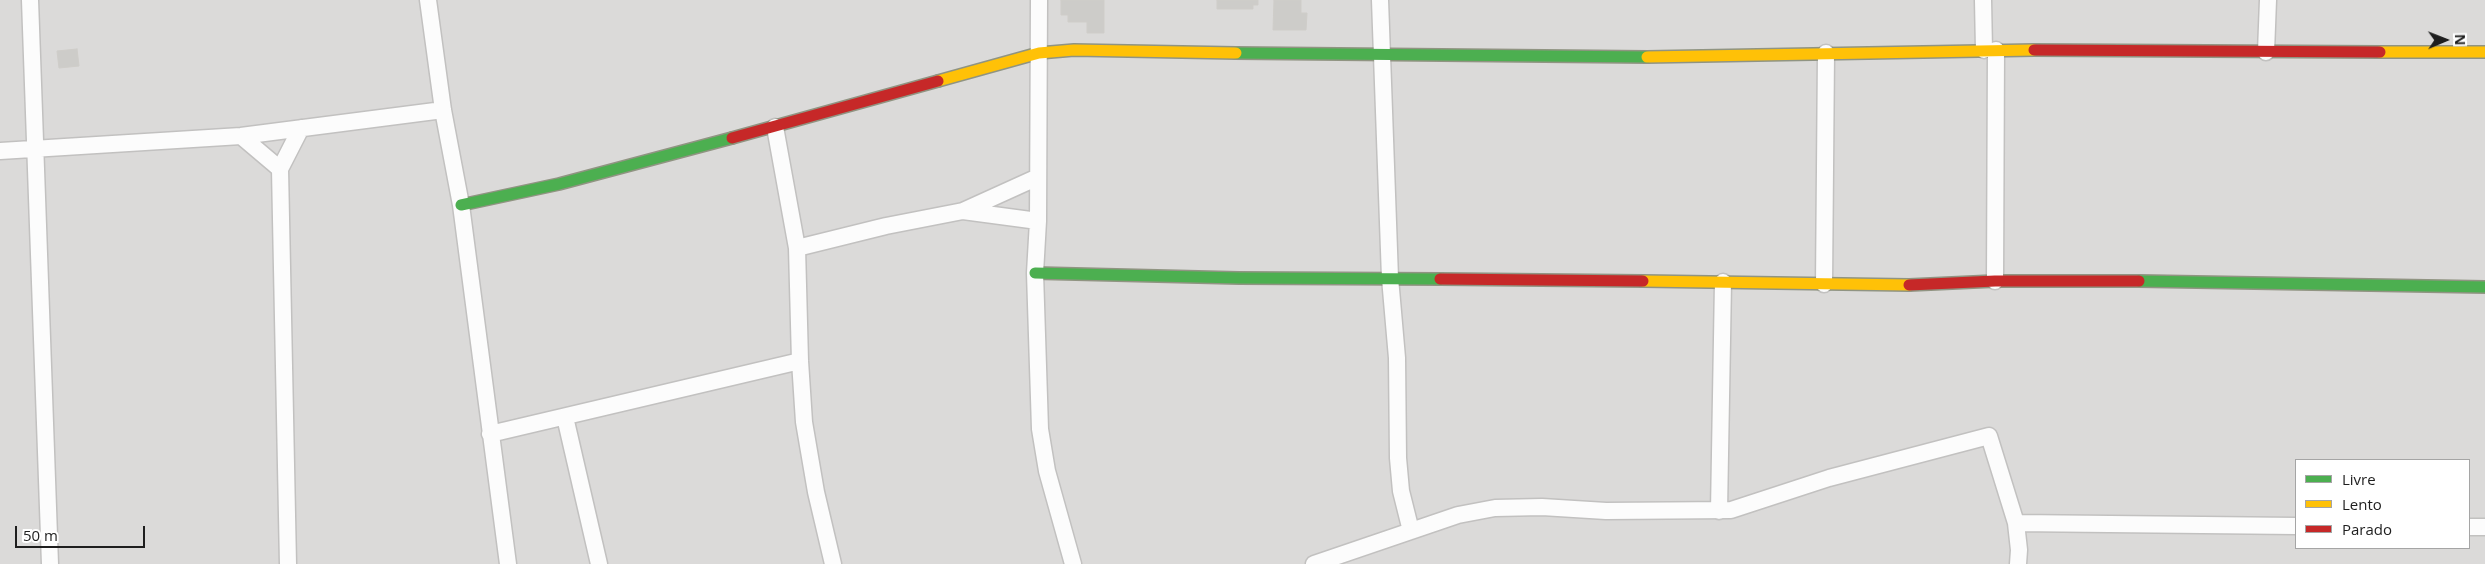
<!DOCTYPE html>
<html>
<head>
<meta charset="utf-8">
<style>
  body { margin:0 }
  #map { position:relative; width:2485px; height:564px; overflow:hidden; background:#ecebe8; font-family:"Open Sans",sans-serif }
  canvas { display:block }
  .legend { position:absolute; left:2295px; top:459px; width:175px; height:90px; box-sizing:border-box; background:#fff; border:1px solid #a5a5a5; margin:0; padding:6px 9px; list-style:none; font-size:15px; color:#1e1e1e }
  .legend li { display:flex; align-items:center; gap:10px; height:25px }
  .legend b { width:25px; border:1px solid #a5a5a5 }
  .north { position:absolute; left:2420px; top:15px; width:50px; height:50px; -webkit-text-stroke:4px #fff; paint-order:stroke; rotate:89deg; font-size:14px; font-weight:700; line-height:20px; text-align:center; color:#1e1e1e }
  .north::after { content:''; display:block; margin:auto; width:18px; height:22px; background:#1e1e1e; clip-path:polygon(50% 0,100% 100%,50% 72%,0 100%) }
  .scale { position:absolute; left:15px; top:526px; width:130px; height:22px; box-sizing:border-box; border:2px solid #1e1e1e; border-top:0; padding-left:6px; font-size:15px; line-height:18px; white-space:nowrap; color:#1e1e1e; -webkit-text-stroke:4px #fff; paint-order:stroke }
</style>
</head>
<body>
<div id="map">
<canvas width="2485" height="564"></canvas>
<ul class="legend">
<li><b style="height:6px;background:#4caf50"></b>Livre</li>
<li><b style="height:6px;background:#ffc107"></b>Lento</li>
<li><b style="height:6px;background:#c62828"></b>Parado</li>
</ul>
<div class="north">N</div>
<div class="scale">50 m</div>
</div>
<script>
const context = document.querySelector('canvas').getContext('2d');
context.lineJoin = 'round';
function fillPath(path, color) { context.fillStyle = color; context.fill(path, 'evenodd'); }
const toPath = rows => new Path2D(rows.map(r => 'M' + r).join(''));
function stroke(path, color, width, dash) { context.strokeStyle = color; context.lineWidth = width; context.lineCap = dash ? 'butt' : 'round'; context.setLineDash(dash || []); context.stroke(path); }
const residential = toPath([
  [0,0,2485,0,2485,564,0,564],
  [2296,460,2469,460,2469,548,2296,548]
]);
const building = toPath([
  [1061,0,1104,0,1104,33,1087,33,1087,22,1068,22,1068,15,1061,15,1061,0],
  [1217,0,1258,0,1258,5,1253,5,1253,9,1217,9,1217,0],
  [1274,0,1301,0,1301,13,1307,13,1306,30,1273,30,1274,0],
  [77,49,79,66,59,68,57,51,77,49]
]);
const street = toPath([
  [30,0,50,564],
  [428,0,443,110,461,205,508,564],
  [1039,0,1038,221,1035,273,1040,429,1047,471,1073,564],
  [1380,0,1390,278,1397,358,1398,458,1401,491,1411,531],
  [1983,0,1984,50],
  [2266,52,2268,0],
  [775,127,797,248,800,361,804,422,816,492,833,564],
  [241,136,280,169],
  [0,151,241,136,443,110],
  [963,211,1038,221],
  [797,248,886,226,963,211,1038,177],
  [1995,281,1996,50],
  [1824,284,1826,53],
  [565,417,599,564],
  [490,434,800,361],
  [1719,511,1723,282],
  [2016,523,2019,550,2018,564],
  [2469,527,2485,527],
  [288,564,280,169,301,128],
  [1314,564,1458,515,1495,508,1542,507,1606,511,1731,510,1829,478,1989,436,2016,523,2296,526]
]);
const fast = toPath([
  [1236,53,1647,57],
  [461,205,559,184,732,138],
  [1035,273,1239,278,1440,279],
  [2139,281,2485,287]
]);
const slow = toPath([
  [2380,52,2485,52],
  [1647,57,2034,50],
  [938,81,1039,53,1074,50,1236,53],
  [1643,281,1909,285]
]);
const jam = toPath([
  [2034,50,2380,52],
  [732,138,938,81],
  [1440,279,1643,281],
  [1909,285,1995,281,2139,281]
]);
fillPath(residential, '#dbdad9');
fillPath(building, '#cdccc9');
stroke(building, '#cfcdc9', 1);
stroke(street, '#c2c1c0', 19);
stroke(fast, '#909482', 14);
stroke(slow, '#909482', 14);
stroke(jam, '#909482', 14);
stroke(street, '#fcfcfc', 16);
stroke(fast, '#4caf50', 11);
stroke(slow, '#ffc107', 11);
stroke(jam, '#c62828', 11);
</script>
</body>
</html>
